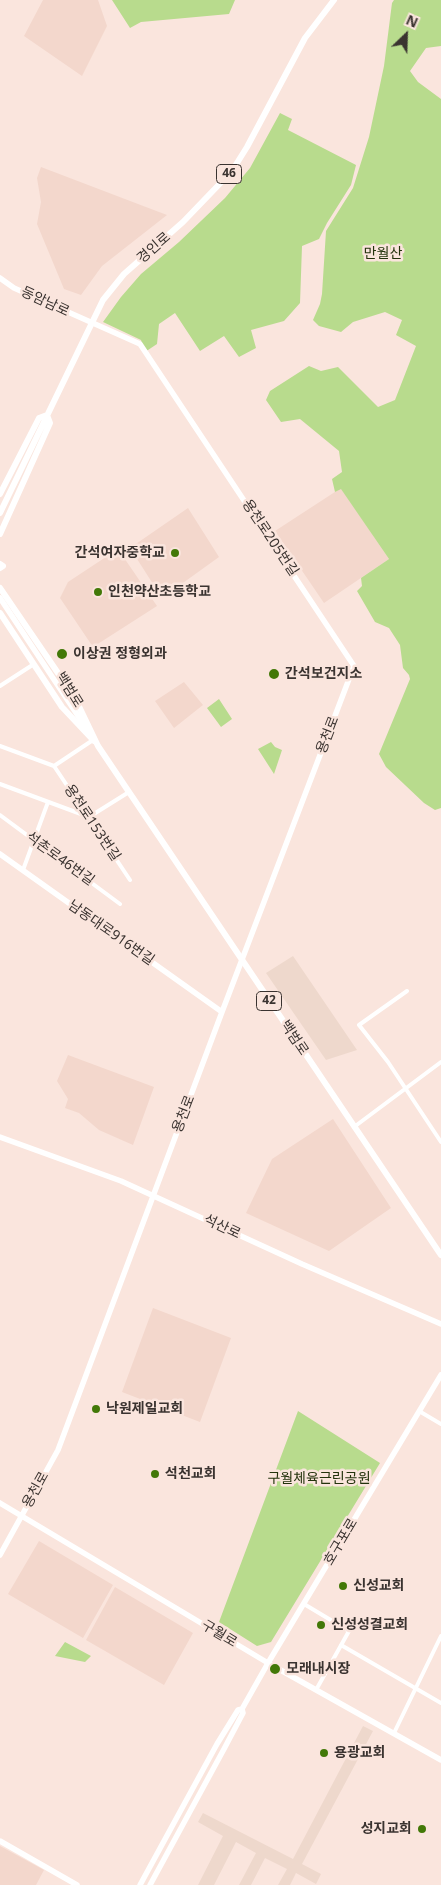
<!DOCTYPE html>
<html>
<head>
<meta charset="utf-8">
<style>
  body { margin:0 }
  #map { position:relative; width:441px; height:1885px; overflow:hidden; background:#fae5dd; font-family:"Noto Sans",sans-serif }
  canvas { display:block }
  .north { position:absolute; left:381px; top:10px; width:50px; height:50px; -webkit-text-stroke:4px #fae5dd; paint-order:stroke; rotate:24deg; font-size:14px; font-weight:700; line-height:20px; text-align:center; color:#3a3330 }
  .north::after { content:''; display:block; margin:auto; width:18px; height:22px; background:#3a3330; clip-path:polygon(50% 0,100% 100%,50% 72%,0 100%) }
</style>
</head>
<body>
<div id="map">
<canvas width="441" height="1885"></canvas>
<div class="north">N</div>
</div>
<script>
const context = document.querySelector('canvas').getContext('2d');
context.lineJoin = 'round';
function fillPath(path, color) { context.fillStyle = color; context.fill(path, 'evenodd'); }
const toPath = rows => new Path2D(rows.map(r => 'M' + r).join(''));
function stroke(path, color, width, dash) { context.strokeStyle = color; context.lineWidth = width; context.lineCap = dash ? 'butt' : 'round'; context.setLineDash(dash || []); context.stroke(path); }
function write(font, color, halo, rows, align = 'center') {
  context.font = font + ' "Noto Sans","Noto Sans KR",sans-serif'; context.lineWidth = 5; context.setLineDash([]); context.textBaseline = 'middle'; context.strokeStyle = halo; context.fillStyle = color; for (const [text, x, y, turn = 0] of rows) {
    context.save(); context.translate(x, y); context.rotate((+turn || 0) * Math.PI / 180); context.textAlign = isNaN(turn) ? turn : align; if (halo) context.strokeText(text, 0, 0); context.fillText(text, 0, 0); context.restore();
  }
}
const commercial = toPath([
  [293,956,357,1050,326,1060,266,973],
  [363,1726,373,1731,302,1864,321,1874,316,1884,296,1873,290,1885,278,1885,287,1869,265,1858,251,1885,239,1885,256,1853,236,1842,214,1885,198,1885,223,1836,198,1822,203,1813,293,1859]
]);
const built = toPath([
  [43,0,98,0,107,26,82,76,24,36],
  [41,167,138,204,167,215,102,266,81,295,64,289,37,224,41,202,37,178],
  [341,488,389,559,324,603,275,531],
  [188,508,219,557,162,598,130,548],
  [118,549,157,606,93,647,60,598,68,582],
  [184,682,203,705,174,728,155,701],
  [68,1055,154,1087,133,1145,99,1130,79,1113,65,1108,68,1099,57,1081],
  [333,1119,391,1208,329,1251,246,1213,272,1159],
  [153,1308,231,1338,200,1422,122,1392],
  [39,1541,113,1585,83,1638,8,1594],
  [115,1587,193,1633,164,1685,86,1640],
  [0,1846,44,1870,36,1885,0,1885]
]);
const green = toPath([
  [112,0,235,0,229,14,141,22,130,28],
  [394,0,441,0,441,46,426,48,410,71,418,82,441,99,441,808,435,810,424,803,386,767,379,754,410,679,409,675,403,668,400,645,389,628,375,622,357,591,362,586,361,578,389,559,341,489,335,492,332,479,342,472,339,451,300,419,281,422,266,400,270,391,309,366,321,371,338,367,378,407,395,400,416,346,396,335,402,320,385,312,353,322,341,332,319,326,313,320,320,304,322,294,326,231,353,188,369,137,384,66,392,3],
  [280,113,292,119,288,130,356,165,351,185,327,223,319,239,302,246,300,303,284,321,251,330,256,348,239,357,224,336,200,351,175,313,159,324,157,344,145,352,141,340,103,322,121,297,141,274,179,242,225,198,250,168],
  [219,699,232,719,221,727,207,708],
  [271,742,275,747,282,750,274,774,258,749],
  [298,1411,380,1463,271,1642,257,1646,219,1622],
  [65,1642,91,1656,85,1662,55,1656]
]);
const street = toPath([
  [0,686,34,664],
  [0,746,54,766],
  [54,766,130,880],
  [54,766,93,740],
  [0,784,89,817,129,792],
  [0,815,120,904],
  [23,870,48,802],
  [407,991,359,1025,388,1062,441,1142],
  [354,1127,441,1062],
  [419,1411,441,1424],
  [304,1604,349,1631,316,1690],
  [341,1645,441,1703],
  [394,1733,441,1636]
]);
const secondary = toPath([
  [0,278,14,288,140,344,354,666,222,1012,58,1450,0,1555],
  [0,598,90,734],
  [0,854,222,1012],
  [0,1137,121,1181,302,1264,441,1324],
  [0,1503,268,1663,441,1760],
  [0,1841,77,1885],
  [140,1885,217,1744,238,1710,242,1709],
  [150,1885,224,1749,243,1713,242,1709,268,1663,441,1375]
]);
const primary = toPath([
  [0,494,39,418,47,415],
  [0,513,103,300,124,274,183,222,232,171,247,147,305,38,334,0],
  [0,534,50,423,47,415],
  [0,564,3,566,0,568],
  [0,588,75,698,98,746,441,1255],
  [0,613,62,707,94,741]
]);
const markers = [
  [175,553,5,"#427807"],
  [98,592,5,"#427807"],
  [62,654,6,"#427807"],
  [274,674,6,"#427807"],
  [96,1409,5,"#427807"],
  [155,1474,5,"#427807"],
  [343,1586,5,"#427807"],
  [321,1625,5,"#427807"],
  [275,1669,6,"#427807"],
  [324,1753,5,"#427807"],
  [422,1829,5,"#427807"]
];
const shields = [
  [229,174,25],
  [269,1001,25]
];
const shieldNames = [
  ["46",229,174],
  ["42",269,1001]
];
const streetNames = [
  ["경인로",154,248,-41],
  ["동암남로",45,302,25],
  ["용천로205번길",270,538,56],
  ["백범로",69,690,58],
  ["용천로",328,735,-69],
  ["용천로153번길",92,823,56],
  ["석촌로46번길",60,859,36],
  ["남동대로916번길",111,933,35],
  ["백범로",294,1038,56],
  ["용천로",184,1114,-69],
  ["석산로",222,1227,25],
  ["용천로",36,1490,-61],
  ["호구포로",341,1542,-59],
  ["구월로",219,1634,31]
];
const parkNames = [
  ["만월산",383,254],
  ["구월체육근린공원",319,1479]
];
const poiNames = [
  ["간석여자중학교",165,553,"right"],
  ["인천약산초등학교",108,592],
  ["이상권 정형외과",73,654],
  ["간석보건지소",285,674],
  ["낙원제일교회",106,1409],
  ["석천교회",165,1474],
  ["신성교회",353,1586],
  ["신성성결교회",331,1625],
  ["모래내시장",286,1669],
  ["용광교회",334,1753],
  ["성지교회",412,1829,"right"]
];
fillPath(commercial, '#eed8cc');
fillPath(built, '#f3d7cc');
fillPath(green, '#b8db8d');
stroke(street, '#fff', 4);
stroke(secondary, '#fff', 5.5);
stroke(primary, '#fff', 6);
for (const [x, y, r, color] of markers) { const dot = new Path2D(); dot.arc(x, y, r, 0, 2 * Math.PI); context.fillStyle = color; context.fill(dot); stroke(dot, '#fae5dd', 2); }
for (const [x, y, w] of shields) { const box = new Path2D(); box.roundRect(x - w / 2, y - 9.5, w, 19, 4); context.fillStyle = '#fae5dd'; context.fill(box); stroke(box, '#3a3330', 1); }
write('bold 12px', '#3a3330', null, shieldNames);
write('14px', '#3a3330', '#fae5dd', streetNames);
write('14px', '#23330c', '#fae5dd', parkNames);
write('bold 14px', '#3a3330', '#fae5dd', poiNames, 'left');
</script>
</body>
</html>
